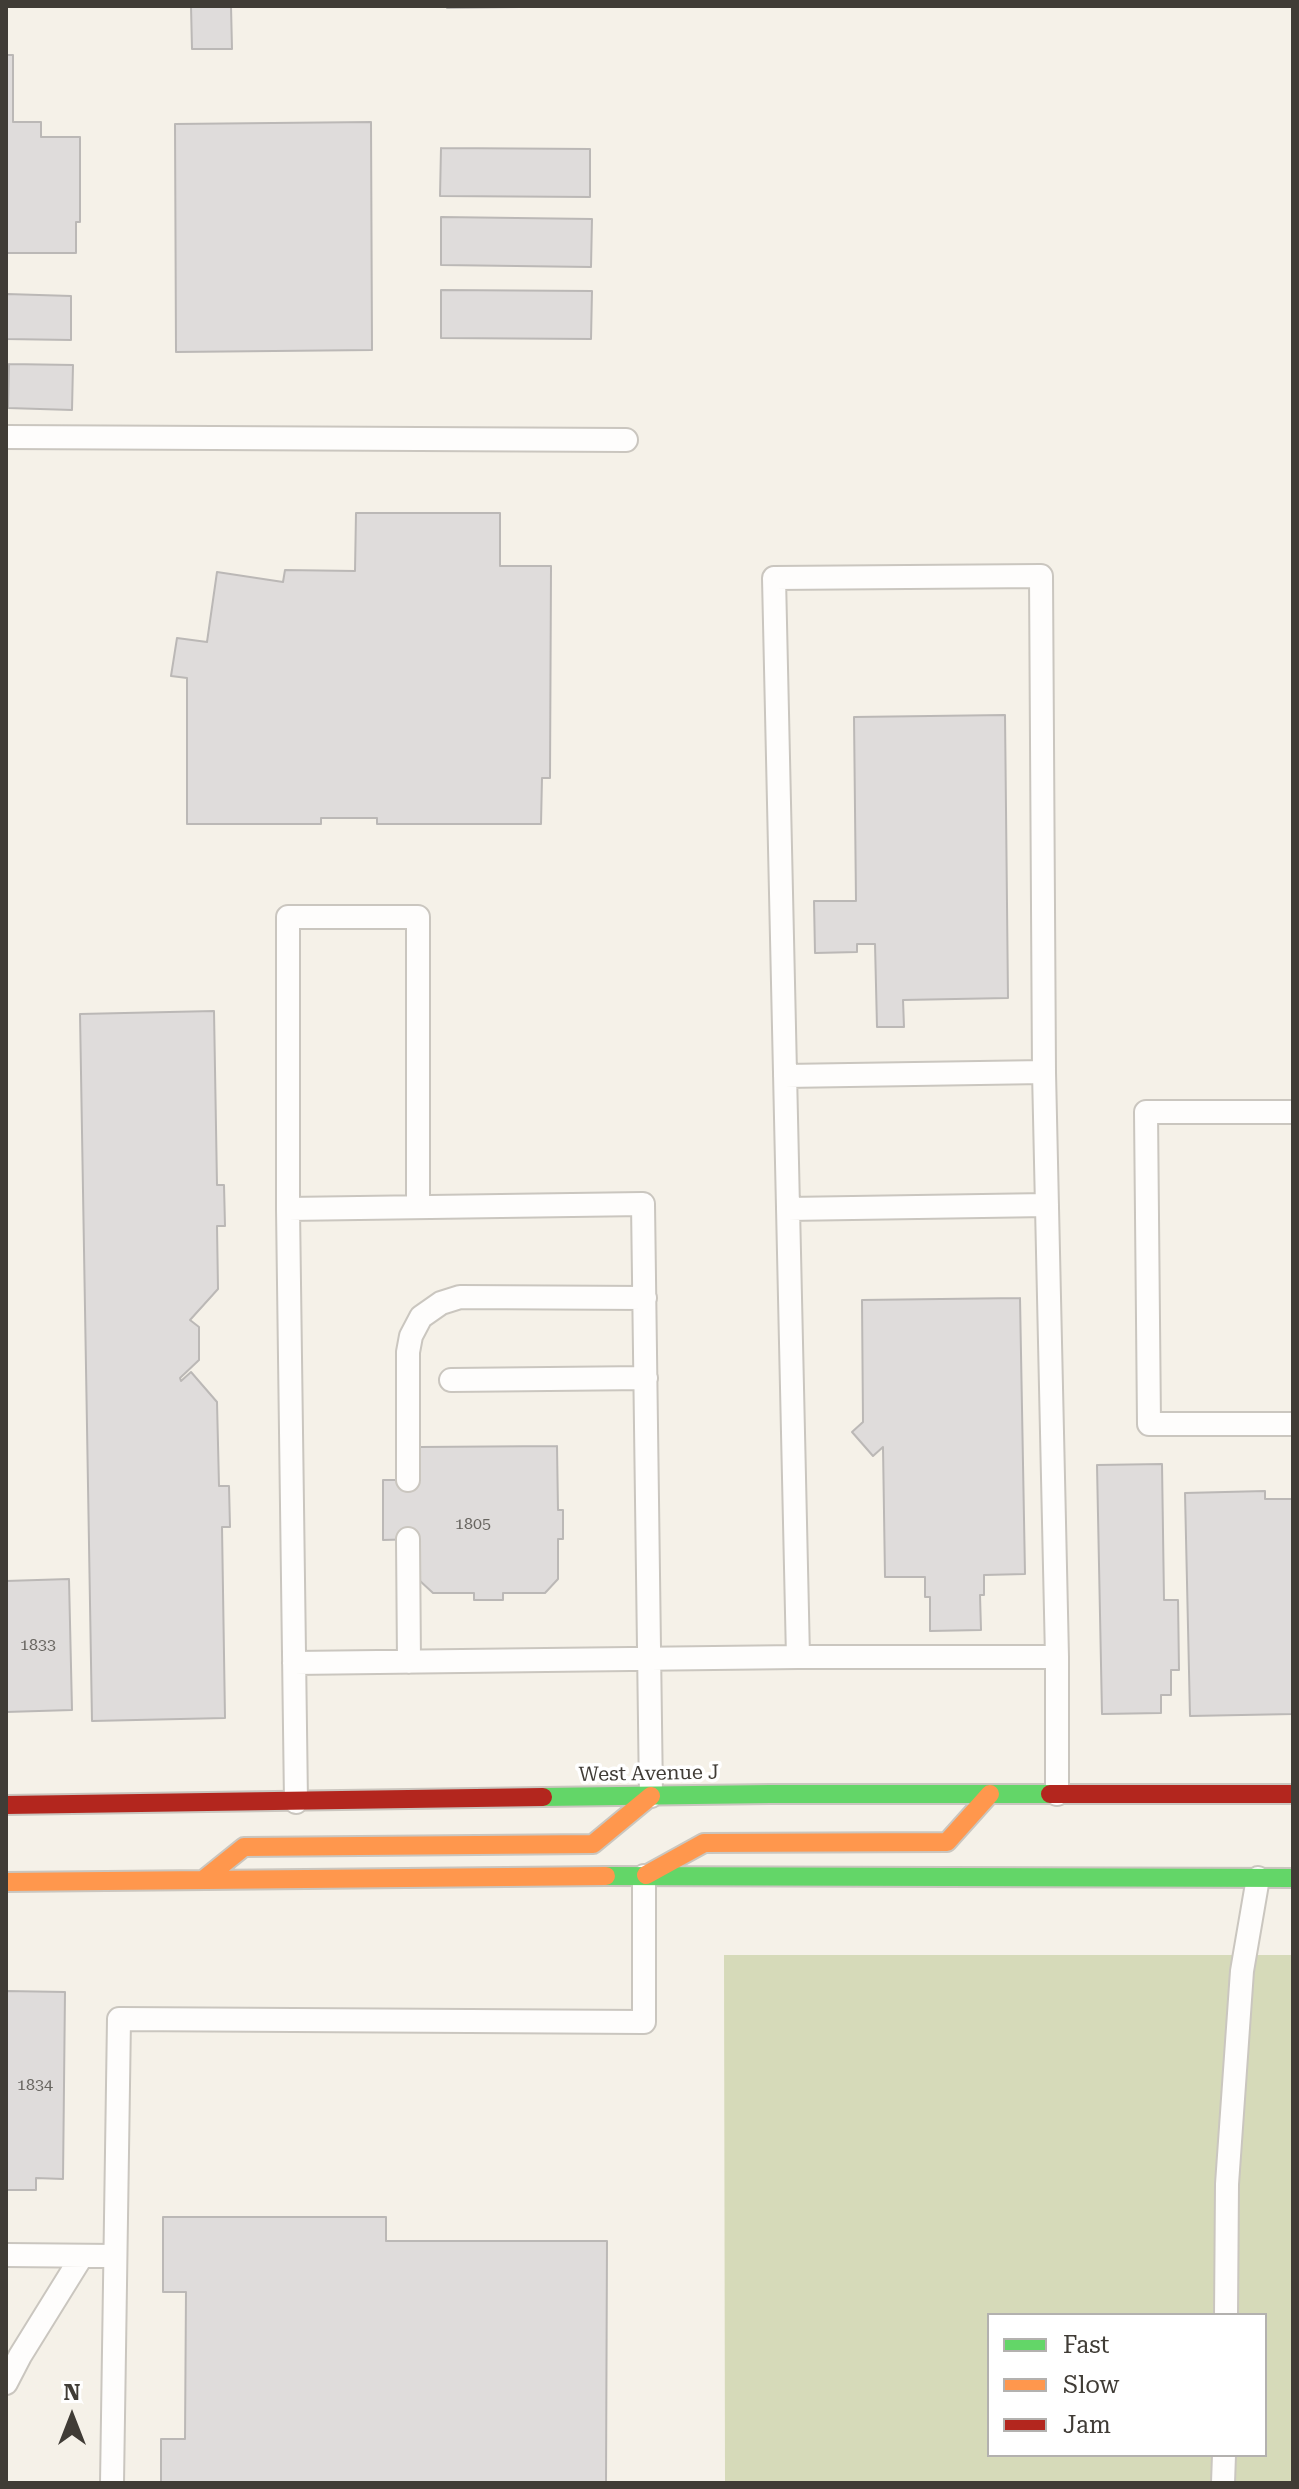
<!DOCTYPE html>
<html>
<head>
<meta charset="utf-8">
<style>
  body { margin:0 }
  #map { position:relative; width:1299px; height:2489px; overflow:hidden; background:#f5f1e8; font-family:"Roboto Serif",serif }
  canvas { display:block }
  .frame { position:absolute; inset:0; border:8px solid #403c36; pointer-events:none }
  .legend { position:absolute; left:987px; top:2313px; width:280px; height:144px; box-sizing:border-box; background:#fff; border:2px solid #b3b1af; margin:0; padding:10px 14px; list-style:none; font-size:24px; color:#403c36 }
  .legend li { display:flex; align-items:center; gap:16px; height:40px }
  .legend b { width:40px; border:2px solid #b3b1af }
  .north { position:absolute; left:32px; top:2377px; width:80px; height:80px; -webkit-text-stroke:6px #fff; paint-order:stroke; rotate:0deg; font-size:22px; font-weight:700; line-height:32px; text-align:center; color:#403c36 }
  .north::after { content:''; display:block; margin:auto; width:28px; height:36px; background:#403c36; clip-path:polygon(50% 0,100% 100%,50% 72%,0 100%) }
</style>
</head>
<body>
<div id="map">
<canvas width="1299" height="2489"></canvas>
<div class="frame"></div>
<ul class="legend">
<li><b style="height:10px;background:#63d668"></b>Fast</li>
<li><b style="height:10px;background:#ff974d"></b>Slow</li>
<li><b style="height:10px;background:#b3261e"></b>Jam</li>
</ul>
<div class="north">N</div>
</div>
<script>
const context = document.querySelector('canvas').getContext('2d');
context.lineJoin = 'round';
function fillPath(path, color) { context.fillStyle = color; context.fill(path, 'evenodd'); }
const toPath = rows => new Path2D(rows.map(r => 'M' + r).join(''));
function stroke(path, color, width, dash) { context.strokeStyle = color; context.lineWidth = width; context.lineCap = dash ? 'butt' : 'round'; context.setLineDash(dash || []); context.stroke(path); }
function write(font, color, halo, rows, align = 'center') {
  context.font = font + ' "Roboto Serif",serif'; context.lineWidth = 7; context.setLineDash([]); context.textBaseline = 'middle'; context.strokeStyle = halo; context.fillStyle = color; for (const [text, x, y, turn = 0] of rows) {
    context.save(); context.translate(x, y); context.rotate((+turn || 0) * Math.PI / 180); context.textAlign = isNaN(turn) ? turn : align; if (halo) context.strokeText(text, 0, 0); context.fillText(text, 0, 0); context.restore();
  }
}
const green = toPath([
  [724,1955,1293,1955,1293,2483,725,2483],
  [989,2315,1265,2315,1265,2455,989,2455]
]);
const building = toPath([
  [191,6,231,6,232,49,192,49,191,6],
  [447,6,592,6,447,8,447,6],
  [6,55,13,55,13,122,41,122,41,137,80,137,80,222,76,222,76,253,6,253,6,55],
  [371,122,372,350,176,352,175,124,371,122],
  [441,148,590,149,590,197,440,196,441,148],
  [441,217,592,219,591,267,441,265,441,217],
  [441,290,592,291,591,339,441,338,441,290],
  [7,294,71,296,71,340,6,339,7,294],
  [9,364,73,365,72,410,8,408,9,364],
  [356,513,500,513,500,566,551,566,550,778,542,778,541,824,377,824,377,818,321,818,321,824,187,824,187,678,171,676,177,638,207,642,217,572,283,582,285,570,355,571,356,513],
  [1005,715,1008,998,903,1000,904,1027,877,1027,875,944,857,944,857,952,815,953,814,901,856,901,854,717,1005,715],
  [214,1011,217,1185,224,1185,225,1226,217,1226,218,1289,190,1320,199,1327,199,1360,180,1378,181,1381,191,1372,217,1402,219,1486,229,1486,230,1527,222,1527,225,1718,92,1721,80,1014,214,1011],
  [1020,1298,1025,1574,984,1575,984,1595,980,1595,981,1630,930,1631,930,1597,925,1597,925,1577,885,1577,883,1447,873,1456,852,1432,863,1422,862,1300,1020,1298],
  [557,1446,558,1510,563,1510,563,1539,558,1539,558,1579,545,1593,503,1593,503,1600,474,1600,474,1593,433,1593,419,1580,419,1539,383,1540,383,1480,420,1480,420,1447,557,1446],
  [1162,1464,1164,1600,1178,1600,1179,1670,1171,1670,1171,1695,1161,1695,1161,1713,1102,1714,1097,1465,1162,1464],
  [1265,1491,1265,1499,1293,1499,1293,1714,1190,1716,1185,1493,1265,1491],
  [69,1579,72,1710,6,1712,6,1581,69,1579],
  [6,1991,65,1992,63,2179,36,2178,36,2190,6,2190,6,1991],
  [163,2217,386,2217,386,2241,607,2241,606,2483,161,2483,161,2439,185,2439,186,2292,163,2292,163,2217]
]);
const lane = toPath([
  [6,437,626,440],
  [785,1076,1044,1072],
  [1293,1112,1146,1112,1149,1424,1293,1424],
  [288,1209,288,917,418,917,418,1207],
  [788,1209,1047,1205],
  [451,1380,646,1378],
  [408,1480,408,1352,411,1336,421,1317,441,1303,460,1297,645,1298],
  [408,1539,409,1662],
  [294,1663,798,1657,774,578,1041,576,1044,1072,1057,1657,798,1657],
  [1057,1794,1057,1657],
  [296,1802,288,1209,643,1204,651,1796],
  [6,2255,115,2256],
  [1226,2315,1227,2184,1242,1971,1258,1878],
  [6,2383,20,2356,82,2256],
  [112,2483,119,2019,644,2022,644,1876],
  [1223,2483,1224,2455]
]);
const fast = toPath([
  [543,1797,770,1794,1050,1794],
  [606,1876,1293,1878]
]);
const slow = toPath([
  [646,1875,704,1843,947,1842,990,1794],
  [203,1880,244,1847,593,1844,651,1796],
  [6,1882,606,1876]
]);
const jam = toPath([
  [1050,1794,1293,1794],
  [6,1805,543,1797]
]);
const numberNames = [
  ["1805",473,1524],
  ["1833",38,1645],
  ["1834",35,2085]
];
const streetNames = [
  ["West Avenue J",649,1774,-1]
];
fillPath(green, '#d6dab9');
fillPath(building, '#dfdcdb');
stroke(building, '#bbb8b6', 2);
stroke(lane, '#cac6bf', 26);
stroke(fast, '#cac6bf', 22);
stroke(slow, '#cac6bf', 22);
stroke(jam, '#cac6bf', 22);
stroke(lane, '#fefdfc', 22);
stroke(fast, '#63d668', 18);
stroke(slow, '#ff974d', 18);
stroke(jam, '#b3261e', 18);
write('16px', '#686560', null, numberNames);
write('20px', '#403c36', '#fff', streetNames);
</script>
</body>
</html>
